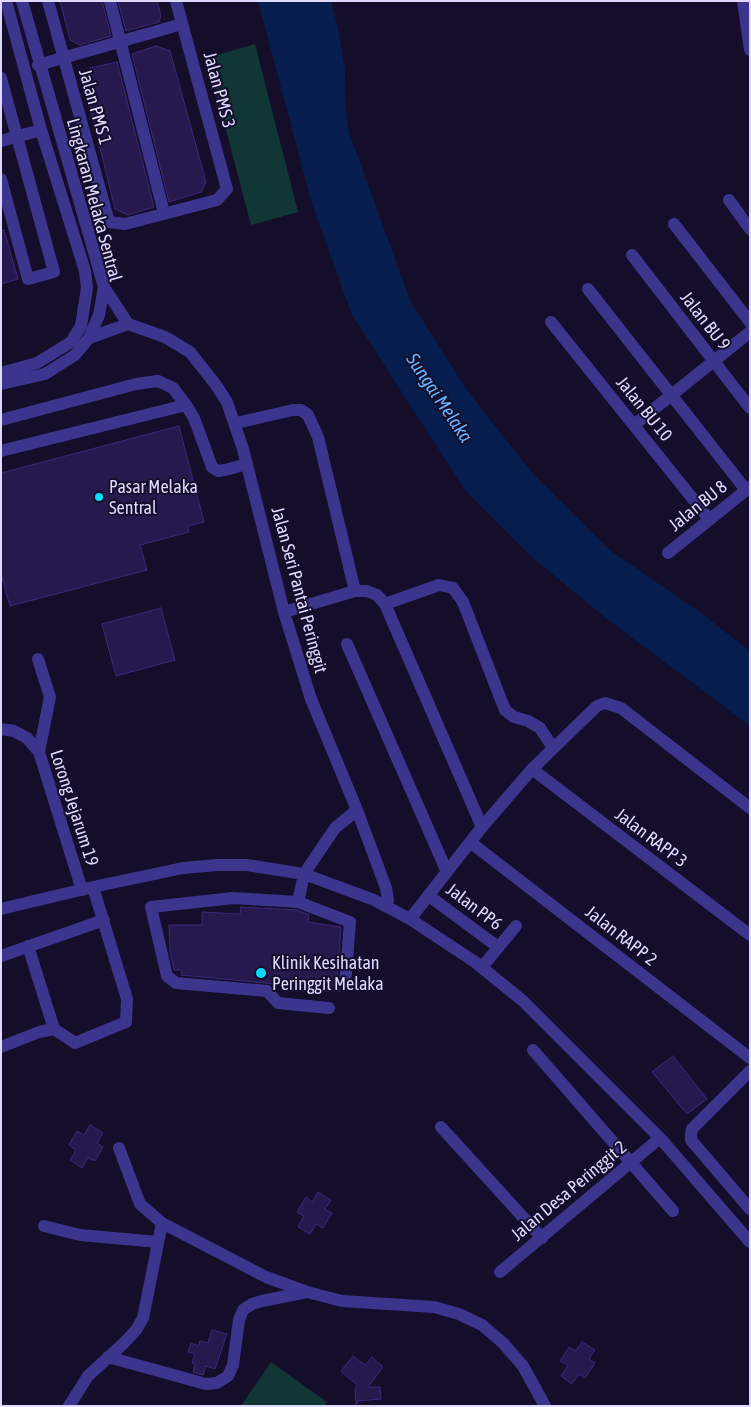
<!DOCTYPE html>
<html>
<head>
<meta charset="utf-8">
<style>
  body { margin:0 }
  #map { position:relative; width:751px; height:1407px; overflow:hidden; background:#140e2b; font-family:"Asap Condensed",sans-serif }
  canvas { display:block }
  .frame { position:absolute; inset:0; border:2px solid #dfd9ff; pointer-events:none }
</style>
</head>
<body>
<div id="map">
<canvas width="751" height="1407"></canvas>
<div class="frame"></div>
</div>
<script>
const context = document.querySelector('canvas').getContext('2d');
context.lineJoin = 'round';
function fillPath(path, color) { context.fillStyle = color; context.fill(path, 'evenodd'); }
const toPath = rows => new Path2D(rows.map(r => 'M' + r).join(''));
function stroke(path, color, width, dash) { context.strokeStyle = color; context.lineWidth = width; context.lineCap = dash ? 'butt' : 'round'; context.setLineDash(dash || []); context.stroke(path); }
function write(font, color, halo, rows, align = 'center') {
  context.font = font + ' "Asap Condensed",sans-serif'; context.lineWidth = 4; context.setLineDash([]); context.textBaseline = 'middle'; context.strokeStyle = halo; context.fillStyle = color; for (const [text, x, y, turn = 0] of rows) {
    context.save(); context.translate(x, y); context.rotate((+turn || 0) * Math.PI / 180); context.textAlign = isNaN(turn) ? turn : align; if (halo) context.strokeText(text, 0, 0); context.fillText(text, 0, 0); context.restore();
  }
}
const green = toPath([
  [255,44,298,212,251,225,207,58],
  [271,1362,327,1402,324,1406,241,1406]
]);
const water = toPath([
  [258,1,331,1,338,28,345,69,346,112,349,132,410,300,466,389,533,474,611,551,697,610,750,651,750,726,607,619,533,558,465,490,352,315,312,204]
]);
const building = toPath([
  [60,1,102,1,111,36,80,45,70,40,60,1],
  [118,1,157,1,161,16,159,22,126,31,118,1],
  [156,46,170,51,206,182,201,192,169,202,132,54,156,46],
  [117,62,154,207,128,215,115,209,83,78,90,68,117,62],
  [4,230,18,279,1,284,1,231,4,230],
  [179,426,204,522,188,526,189,532,140,545,147,570,10,606,1,574,1,473,179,426],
  [161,608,175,660,116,676,102,624,161,608],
  [241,907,297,910,309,915,308,922,341,927,337,983,340,991,287,991,287,985,181,975,182,970,174,970,170,952,169,925,202,925,202,912,240,914,241,907],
  [673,1056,707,1099,687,1114,652,1072,673,1056],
  [90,1125,103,1133,97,1143,103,1147,95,1161,88,1158,82,1168,70,1160,76,1150,69,1145,77,1131,84,1135,90,1125],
  [318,1192,331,1200,325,1209,332,1213,323,1228,316,1224,310,1234,298,1227,304,1216,297,1212,306,1197,312,1202,318,1192],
  [212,1330,227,1334,215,1369,206,1366,203,1375,193,1372,195,1364,192,1363,195,1354,188,1352,191,1343,198,1346,200,1341,208,1343,212,1330],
  [582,1342,595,1350,589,1359,595,1363,585,1378,579,1374,572,1384,561,1376,568,1365,560,1361,569,1347,576,1351,582,1342],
  [353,1356,365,1365,372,1357,383,1367,368,1387,380,1387,381,1399,358,1401,356,1405,355,1388,358,1386,341,1371,353,1356]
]);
const minor = toPath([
  [48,1,109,222,125,224,217,200,227,189,176,1],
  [110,1,164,213],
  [743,1,750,50],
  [38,65,182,24],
  [1,78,54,272,28,279,1,179],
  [1,141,41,130],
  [729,200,750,229],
  [674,224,750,322],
  [632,255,750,408],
  [104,287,128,324,165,337,190,352,216,385,227,402,243,449,284,612,311,699,357,810,386,888,388,900,385,906],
  [588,289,746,490],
  [551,322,709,519],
  [89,338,128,324],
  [1,373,37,363,71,342,81,326,87,288,85,271,41,130,6,1],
  [1,384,45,374,75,355,89,338,99,315,104,287,22,1],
  [1,420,136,384,158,381,173,388,186,405,194,418,212,467,218,471,225,470,247,464],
  [236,423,293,410,301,410,308,415,318,437,355,591],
  [634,425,750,332],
  [1,451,186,405],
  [668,553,750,487],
  [385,604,439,585,453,588,463,602,505,710,514,717,528,721,540,728,553,748],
  [284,612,355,591,367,591,377,595,385,604,482,827],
  [347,644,447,872],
  [38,659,50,697,39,752],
  [1,729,14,731,27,738,39,752,82,890],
  [532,769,750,935],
  [470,842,750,1058],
  [429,896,498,947],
  [298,902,350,922,345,984],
  [1,909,93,887,183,868,217,865,247,865,304,874,374,900,410,919,475,962,523,1001,660,1138,750,1242],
  [410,919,482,827,532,769,597,706,605,703,621,708,750,808],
  [28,946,54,1029],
  [1,956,104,920],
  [482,967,516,926],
  [329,1008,278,1003,267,991,176,983,167,976,151,907,233,898,298,902,304,874,335,828,357,810],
  [1,1047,39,1032,54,1029,75,1043,126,1022,127,999,93,887],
  [533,1050,673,1211],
  [750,1071,692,1129,691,1134,691,1140,750,1209],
  [441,1127,542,1238],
  [119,1148,140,1204,162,1223,266,1277,307,1292,342,1301,434,1307,459,1314,482,1325,503,1343,523,1366,545,1406],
  [44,1226,80,1235,158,1242],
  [500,1272,660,1138],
  [108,1357,206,1384,217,1383,228,1376,233,1365,239,1320,243,1310,252,1304,262,1301,307,1292],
  [69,1406,88,1376,124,1343,136,1330,143,1318,162,1223]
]);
const markers = [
  [99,497,5,"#05dcff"],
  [261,973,6,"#05dcff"]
];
const streetNames = [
  ["Jalan PMS 3",219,90,75],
  ["Jalan PMS 1",95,107,74],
  ["Lingkaran Melaka Sentral",94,200,75],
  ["Jalan BU 9",705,321,52],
  ["Jalan BU 10",644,409,51],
  ["Jalan BU 8",698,506,-39],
  ["Jalan Seri Pantai Peringgit",299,590,75],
  ["Lorong Jejarum 19",74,808,72],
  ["Jalan RAPP 3",651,838,37],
  ["Jalan PP6",474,907,37],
  ["Jalan RAPP 2",621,936,38],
  ["Jalan Desa Peringgit 2",569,1191,-40]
];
const poiNames = [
  ["Pasar Melaka",109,487],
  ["Sentral",109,508],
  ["Klinik Kesihatan",272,963],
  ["Peringgit Melaka",272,984]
];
const waterNames = [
  ["Sungai Melaka",439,398,56]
];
fillPath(green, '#113636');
fillPath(water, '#061d4d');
fillPath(building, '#26194e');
stroke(building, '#3c297c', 1);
stroke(minor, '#3c358e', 12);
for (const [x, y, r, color] of markers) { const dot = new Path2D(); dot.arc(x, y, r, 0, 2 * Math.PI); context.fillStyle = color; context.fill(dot); stroke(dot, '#140e2b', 2); }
write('18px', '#dfd9ff', '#140e2b', streetNames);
write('18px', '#dfd9ff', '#140e2b', poiNames, 'left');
write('italic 19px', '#67b3ff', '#140e2b', waterNames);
</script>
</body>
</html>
